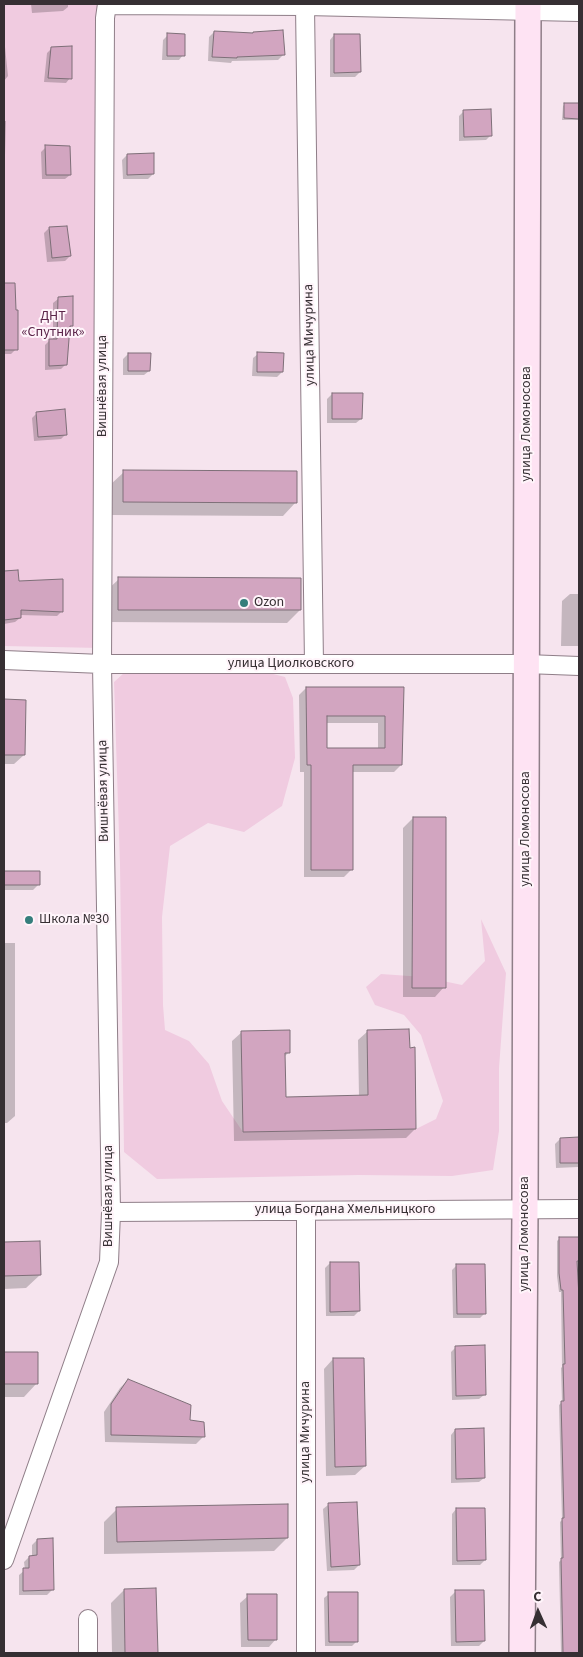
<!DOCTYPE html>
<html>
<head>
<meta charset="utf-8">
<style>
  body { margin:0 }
  #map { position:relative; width:583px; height:1657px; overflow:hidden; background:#f6e4ee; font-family:"Source Sans 3",sans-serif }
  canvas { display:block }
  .frame { position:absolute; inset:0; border:5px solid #362f33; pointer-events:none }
  .north { position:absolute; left:513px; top:1587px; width:50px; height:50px; -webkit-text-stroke:4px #fff4fa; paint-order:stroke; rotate:358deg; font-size:14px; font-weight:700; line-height:20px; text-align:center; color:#362f33 }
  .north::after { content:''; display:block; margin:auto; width:18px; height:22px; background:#362f33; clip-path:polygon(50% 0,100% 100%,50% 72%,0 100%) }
</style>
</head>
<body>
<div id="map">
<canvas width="583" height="1657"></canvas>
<div class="frame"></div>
<div class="north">С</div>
</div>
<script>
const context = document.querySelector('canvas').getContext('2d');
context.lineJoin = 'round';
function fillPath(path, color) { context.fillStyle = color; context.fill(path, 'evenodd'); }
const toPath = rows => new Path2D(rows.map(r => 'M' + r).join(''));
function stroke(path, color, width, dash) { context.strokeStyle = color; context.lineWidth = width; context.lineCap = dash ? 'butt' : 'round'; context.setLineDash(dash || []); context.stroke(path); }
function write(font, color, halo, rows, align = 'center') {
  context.font = font + ' "Source Sans 3",sans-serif'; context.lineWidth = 4; context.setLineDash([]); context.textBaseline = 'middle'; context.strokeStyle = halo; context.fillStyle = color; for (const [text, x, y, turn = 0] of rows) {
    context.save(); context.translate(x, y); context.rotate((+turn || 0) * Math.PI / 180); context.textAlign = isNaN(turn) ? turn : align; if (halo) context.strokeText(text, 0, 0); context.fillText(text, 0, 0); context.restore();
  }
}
const green = toPath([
  [4,4,103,4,100,648,4,646],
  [134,664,234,664,285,677,293,698,295,758,282,806,244,832,208,823,170,846,162,917,163,1005,165,1030,189,1041,209,1064,222,1101,243,1132,416,1129,436,1119,443,1101,421,1035,404,1015,375,1005,366,987,381,974,424,977,462,985,485,961,481,919,506,973,499,1068,499,1131,493,1170,452,1176,359,1175,157,1179,124,1152,120,865,114,682]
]);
const shadow = toPath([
  [31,4,68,4,68,7,63,11,32,13],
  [214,32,283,55,278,60,232,61,231,63,208,61,209,37],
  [168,35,183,55,179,60,162,60,163,40],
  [334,35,360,72,355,77,330,77,330,40],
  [4,37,8,76,4,81],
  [52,48,70,78,66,83,44,82,47,53],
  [565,104,579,105,579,119,578,120,562,120,563,106],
  [464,111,491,135,486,140,459,141,459,116],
  [4,121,6,121,5,155,4,156],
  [46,147,70,175,65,179,42,179,41,152],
  [127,155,153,174,148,179,123,179,122,160],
  [49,228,70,256,65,261,47,262,44,233],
  [4,294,14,294,16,349,11,354,4,354],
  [58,299,72,325,69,329,66,364,61,369,45,370,45,345,49,341,53,341,53,303],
  [128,354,149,371,144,375,123,375,123,359],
  [258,354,282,372,277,377,252,376,253,358],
  [332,394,361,419,356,423,327,423,327,399],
  [37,413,66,434,61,439,34,441,32,418],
  [124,472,296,502,283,516,110,515,110,485],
  [17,571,18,583,62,611,57,616,20,615,20,618,15,622,4,624,4,572],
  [119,579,300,610,287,623,105,622,105,592],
  [570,594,579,594,579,646,561,646,562,601],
  [306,688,403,688,401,765,394,772,352,772,352,869,344,877,304,877,304,772,300,772,299,695],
  [326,723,378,723,378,749,326,749],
  [4,701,25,701,24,755,14,764,4,764],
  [413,818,444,987,435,997,403,997,403,828],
  [4,872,39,873,39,884,33,890,4,890],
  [4,943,15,943,15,1116,7,1123,4,1123],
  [368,1031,415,1129,406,1138,234,1141,232,1041,242,1032,289,1052,284,1057,285,1098,359,1097,358,1040],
  [560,1139,579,1139,578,1167,556,1168,555,1144],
  [559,1239,579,1239,579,1653,561,1653,559,1562,561,1560,560,1522,562,1520,559,1405,562,1402,561,1368,562,1367,561,1292,559,1292,557,1276,557,1241],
  [39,1242,40,1275,26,1288,4,1289,4,1243],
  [330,1263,359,1311,354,1316,326,1316,325,1268],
  [457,1265,485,1313,480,1318,453,1318,452,1270],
  [456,1347,484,1395,479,1399,452,1400,451,1352],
  [4,1353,36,1353,37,1383,24,1397,4,1397],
  [333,1359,365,1466,355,1475,326,1476,324,1369],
  [128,1380,188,1421,204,1436,196,1444,105,1442,104,1412,120,1388],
  [455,1430,484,1478,479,1482,451,1483,451,1435],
  [328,1505,359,1565,354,1570,327,1571,323,1509],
  [117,1509,287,1538,274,1551,104,1554,104,1522],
  [456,1509,485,1560,480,1565,452,1565,452,1514],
  [37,1540,52,1590,47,1595,19,1595,19,1575,25,1570,24,1562,29,1557,32,1557,32,1545],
  [155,1589,156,1653,112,1653,111,1603,124,1590],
  [455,1592,484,1641,479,1646,451,1646,450,1597],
  [329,1594,357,1641,352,1646,325,1646,324,1598],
  [248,1596,276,1639,269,1647,241,1647,240,1603],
  [49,1652,49,1653,16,1653]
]);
const building = toPath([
  [283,30,285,55,237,57,237,58,212,57,214,31,253,33,253,32,283,30],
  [167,33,185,34,185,56,167,56,167,33],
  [334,34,360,34,361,72,334,73,334,34],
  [72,46,72,79,48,78,51,47,72,46],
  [564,103,579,103,579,119,564,118,564,103],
  [491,109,492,136,464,137,463,110,491,109],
  [45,145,70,146,71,175,46,175,45,145],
  [154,153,154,174,127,175,127,154,154,153],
  [67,226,71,256,52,258,49,227,67,226],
  [4,283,15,283,16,310,18,310,18,350,4,350,4,283],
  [73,296,73,326,70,326,67,365,49,366,49,339,57,339,58,297,73,296],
  [257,352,284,353,283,372,257,372,257,352],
  [128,353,151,353,150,371,128,371,128,353],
  [332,393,363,393,362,419,332,419,332,393],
  [65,409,67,435,38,437,36,412,65,409],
  [123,470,297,471,297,503,123,502,123,470],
  [18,570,19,581,63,579,63,612,21,610,21,618,4,620,4,571,18,570],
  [118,577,301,578,301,610,118,610,118,577],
  [306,687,404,687,402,765,353,765,353,870,311,870,311,765,307,765,306,687],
  [327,716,385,716,385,748,327,748,327,716],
  [4,699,26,700,25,755,4,755,4,699],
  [413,817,446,817,446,988,412,988,413,817],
  [4,871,40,871,40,885,4,885,4,871],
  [409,1029,410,1048,415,1047,416,1129,243,1132,241,1031,290,1030,290,1053,285,1053,286,1097,368,1095,367,1030,409,1029],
  [579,1137,579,1163,560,1163,560,1138,579,1137],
  [559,1237,579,1237,579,1261,577,1261,579,1297,579,1653,563,1653,561,1558,563,1558,562,1518,564,1518,561,1401,564,1401,563,1364,565,1364,563,1290,561,1290,559,1273,559,1237],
  [40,1241,41,1275,4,1276,4,1242,40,1241],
  [330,1262,359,1262,360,1311,330,1312,330,1262],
  [456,1264,485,1264,486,1314,457,1314,456,1264],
  [485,1345,486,1395,456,1396,455,1346,485,1345],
  [4,1352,38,1352,38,1384,4,1384,4,1352],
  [333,1358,364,1358,366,1466,335,1467,333,1358],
  [128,1379,191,1405,190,1420,204,1422,205,1437,111,1435,111,1404,128,1379],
  [484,1428,485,1478,456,1479,455,1429,484,1428],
  [357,1502,360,1565,331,1567,328,1503,357,1502],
  [288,1504,288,1538,117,1542,116,1507,288,1504],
  [456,1508,485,1508,486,1560,457,1561,456,1508],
  [53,1538,54,1590,23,1591,23,1568,29,1568,29,1556,37,1555,37,1539,53,1538],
  [156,1588,158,1653,125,1653,124,1589,156,1588],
  [455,1590,484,1590,485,1641,456,1642,455,1590],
  [328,1592,358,1592,358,1642,329,1642,328,1592],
  [247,1594,277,1594,277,1640,248,1640,247,1594]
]);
const street = toPath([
  [107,5,305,6,579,12],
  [305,6,314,664],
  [4,660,102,664,526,664,579,666],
  [111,1212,579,1209],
  [4,1560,109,1262,111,1212,102,664,105,18,107,4],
  [88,1619,88,1653],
  [306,1653,306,1211]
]);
const secondary = toPath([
  [522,1653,525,1209,528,4]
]);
const markers = [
  [244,603,5,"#357e7c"],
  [29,920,5,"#357e7c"]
];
const parkNames = [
  ["ДНТ",53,317],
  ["«Спутник»",53,333]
];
const streetNames = [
  ["улица Мичурина",310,335,-91],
  ["Вишнёвая улица",103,386,-90],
  ["улица Ломоносова",527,424,-90],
  ["улица Циолковского",291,664],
  ["Вишнёвая улица",104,791,-91],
  ["улица Ломоносова",526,829,-90],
  ["Вишнёвая улица",109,1196,-90],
  ["улица Богдана Хмельницкого",345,1210],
  ["улица Ломоносова",525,1234,-90],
  ["улица Мичурина",306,1432,-90]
];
const poiNames = [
  ["Ozon",254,603],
  ["Школа №30",39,920]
];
fillPath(green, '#f0cbe0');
fillPath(shadow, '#0003');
fillPath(building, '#d2a5c0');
stroke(building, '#7e6f78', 1);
stroke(street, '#8f7e88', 20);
stroke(secondary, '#8f7e88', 28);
stroke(street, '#fff', 18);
stroke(secondary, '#fee3f3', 25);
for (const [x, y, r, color] of markers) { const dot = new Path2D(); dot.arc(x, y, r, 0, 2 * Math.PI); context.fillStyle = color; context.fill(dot); stroke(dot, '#fff4fa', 2); }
write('14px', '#5b2449', '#fff4fa', parkNames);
write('14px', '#362f33', '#fff4fa', streetNames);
write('14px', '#362f33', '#fff4fa', poiNames, 'left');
</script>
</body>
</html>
